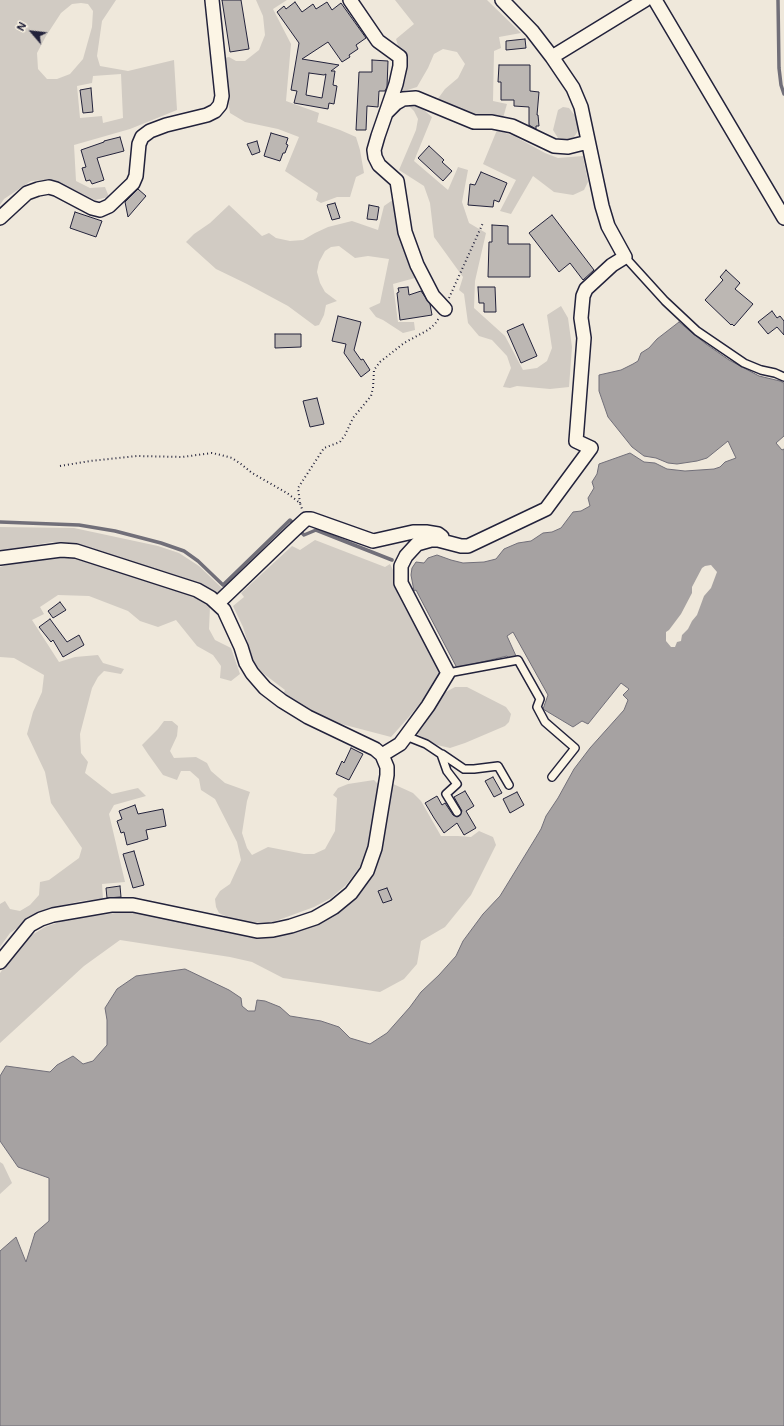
<!DOCTYPE html>
<html>
<head>
<meta charset="utf-8">
<style>
  body { margin:0 }
  #map { position:relative; width:784px; height:1426px; overflow:hidden; background:#efe8db; font-family:Mali,sans-serif }
  canvas { display:block }
  .north { position:absolute; left:12px; top:12px; width:40px; height:40px; -webkit-text-stroke:3px #fcf5e5; paint-order:stroke; rotate:298deg; font-size:11px; font-weight:700; line-height:16px; text-align:center; color:#22223b }
  .north::after { content:''; display:block; margin:auto; width:14px; height:18px; background:#22223b; clip-path:polygon(50% 0,100% 100%,50% 72%,0 100%) }
</style>
</head>
<body>
<div id="map">
<canvas width="784" height="1426"></canvas>
<div class="north">N</div>
</div>
<script>
const context = document.querySelector('canvas').getContext('2d');
context.lineJoin = 'round';
function fillPath(path, color) { context.fillStyle = color; context.fill(path, 'evenodd'); }
const toPath = rows => new Path2D(rows.map(r => 'M' + r).join(''));
function stroke(path, color, width, dash) { context.strokeStyle = color; context.lineWidth = width; context.lineCap = dash ? 'butt' : 'round'; context.setLineDash(dash || []); context.stroke(path); }
const green = toPath([
  [0,0,116,0,102,21,97,56,100,66,128,71,174,60,177,110,130,129,74,145,76,181,90,188,105,187,109,197,95,200,58,182,45,180,31,181,4,199,0,205],
  [81,3,88,4,93,11,92,27,83,59,70,74,57,79,47,79,38,69,37,53,46,36,61,13,72,4],
  [121,74,123,118,103,123,102,116,80,118,77,86,92,83,93,76],
  [256,0,287,0,273,9,291,44,286,101,319,113,317,122,340,130,356,137,360,150,364,173,356,177,350,197,337,197,321,203,316,200,318,193,285,171,299,137,278,129,245,122,230,113,228,101,224,58,229,57,236,61,245,61,259,50,265,35,263,16],
  [395,0,487,0,521,33,499,37,501,48,494,51,493,101,507,104,503,118,476,115,437,100,445,89,458,78,465,64,457,52,443,49,434,54,428,68,417,87,401,92,406,78,407,59,399,49,396,39,414,24],
  [418,105,432,117,414,161,448,190,458,167,468,170,462,202,469,223,486,233,475,281,474,308,505,336,523,370,537,368,547,361,552,348,547,315,561,306,568,318,572,347,569,387,550,389,517,386,510,388,503,387,511,368,507,356,492,340,479,336,468,323,464,294,459,290,463,277,434,237,430,203,424,186,399,170,416,130,418,119,414,111,409,106],
  [563,107,569,108,576,117,580,128,574,137,567,140,558,138,553,130,558,110],
  [497,130,514,136,545,153,558,158,583,156,588,182,584,190,573,195,554,192,533,176,511,214,500,211,516,180,483,164],
  [394,199,404,251,415,278,393,284,398,322,414,322,415,330,403,333,383,320,376,317,369,308,380,303,389,259,368,256,355,258,339,246,331,247,325,251,319,262,317,272,320,283,325,292,337,301,326,305,324,315,319,325,315,326,288,306,247,284,216,269,186,242,194,234,210,223,229,205,262,236,269,233,276,238,290,241,303,240,315,233,328,227,352,221,378,230,384,206],
  [0,527,74,528,158,546,179,553,199,566,224,590,217,593,179,576,81,546,52,542,0,551],
  [315,540,385,567,390,564,394,572,394,583,398,595,440,673,436,684,408,718,391,737,326,720,297,704,283,694,285,690,264,674,254,663,243,627,233,606,244,597,241,593,292,546,300,550],
  [66,554,191,595,210,607,209,629,215,640,231,648,240,674,231,681,220,678,221,666,213,655,197,646,176,620,158,627,140,621,128,611,89,596,58,595,40,607,44,614,32,620,59,662,75,657,98,655,103,663,124,669,121,674,104,671,98,677,92,688,80,734,81,753,88,762,85,773,112,794,138,788,146,796,114,805,109,814,125,882,102,884,103,899,81,901,56,907,35,916,10,933,0,947,0,904,5,901,10,909,20,911,30,905,39,895,40,882,49,880,79,858,82,848,51,803,45,772,27,734,33,712,42,692,44,675,14,658,0,657,0,567,24,560],
  [455,687,467,687,506,707,511,714,509,722,505,726,465,743,450,748,437,745,415,733,444,693],
  [164,721,172,721,178,726,177,736,170,751,174,758,196,757,207,763,211,771,225,783,250,792,247,801,242,833,247,848,252,855,268,847,304,854,314,854,325,849,335,831,337,798,333,795,338,788,348,784,374,780,379,785,371,843,362,864,346,885,331,898,314,907,273,922,248,922,231,919,219,913,216,907,215,899,220,891,230,884,241,860,237,842,215,799,201,790,199,779,190,771,181,771,177,780,163,775,148,754,142,745,158,729],
  [391,783,413,793,421,801,441,836,458,836,471,837,479,831,493,837,496,845,471,895,445,927,421,941,417,964,404,979,380,992,283,978,252,962,230,957,120,940,84,966,0,1043,0,973,24,940,45,927,65,920,130,911,264,937,281,936,312,924,372,874,379,858],
  [0,1162,3,1164,12,1183,0,1194]
]);
const water = toPath([
  [679,322,706,344,729,360,759,376,780,381,784,383,784,436,776,443,782,450,784,449,784,1426,0,1426,0,1251,16,1237,26,1262,35,1233,49,1221,49,1178,18,1167,0,1141,0,1076,6,1066,50,1072,57,1065,73,1056,83,1064,93,1061,107,1045,107,1020,105,1008,117,989,136,976,185,969,229,990,241,998,242,1006,248,1011,255,1011,257,1000,265,1001,280,1007,290,1016,321,1021,339,1027,350,1038,370,1044,387,1033,410,1007,421,992,439,975,456,956,463,941,483,914,500,896,535,839,541,829,546,816,558,798,574,769,590,748,624,710,628,700,623,695,629,689,621,683,588,724,582,721,573,727,543,709,548,695,513,632,507,636,516,656,509,659,507,656,457,668,416,590,414,591,411,575,412,568,416,562,424,563,428,558,437,555,451,560,463,563,484,562,496,559,504,549,518,543,531,541,543,533,552,532,561,528,573,512,581,511,590,506,588,498,594,488,592,482,597,474,599,464,630,453,644,462,655,463,667,469,685,471,714,469,720,467,725,462,736,458,728,441,707,458,697,461,677,464,668,463,656,458,644,456,632,447,608,417,599,391,599,375,621,370,633,364,638,361,641,353,649,348,657,339,679,322]
]);
const pier = toPath([
  [711,565,717,572,711,588,704,596,697,615,692,621,688,629,682,635,681,641,677,642,675,647,671,647,666,641,666,632,669,630,681,614,692,593,692,587,702,568,705,566]
]);
const stream = toPath([
  [778,0,779,68,781,85,784,94],
  [0,522,79,525,115,531,161,543,184,551,198,561,223,585,290,520,295,525],
  [299,530,304,535,316,530,392,560]
]);
const building = toPath([
  [222,0,241,0,249,49,230,52,222,0],
  [295,2,302,12,313,4,316,9,327,2,332,10,341,3,366,38,356,45,358,49,349,55,350,57,342,62,328,42,302,59,339,65,331,71,335,71,333,85,337,86,334,104,329,103,328,109,294,103,297,91,291,90,299,43,277,12,284,6,286,9,295,2],
  [309,73,324,75,326,74,322,98,306,95,309,73],
  [525,39,526,48,506,50,506,41,525,39],
  [372,60,388,61,387,87,385,91,379,91,378,107,367,106,366,130,356,130,359,72,372,72,372,60],
  [499,65,530,65,530,91,539,92,537,115,538,115,539,126,536,126,536,129,529,125,529,107,514,106,514,100,501,100,501,82,498,82,499,65],
  [91,88,93,112,83,113,80,90,91,88],
  [271,133,288,138,286,144,288,145,285,153,283,153,280,161,264,156,271,133],
  [120,137,124,151,97,158,104,180,92,184,90,180,86,181,82,168,86,167,81,150,104,142,104,141,120,137],
  [257,141,260,152,252,155,247,144,257,141],
  [429,146,444,160,442,162,452,171,443,181,418,158,429,146],
  [481,172,507,183,499,202,494,200,493,207,468,205,470,184,475,185,481,172],
  [138,189,146,196,128,217,125,202,138,189],
  [335,203,340,218,332,220,327,205,335,203],
  [369,205,379,207,377,220,367,219,369,205],
  [75,212,102,221,96,237,70,228,75,212],
  [552,215,594,270,583,280,570,263,559,272,529,233,552,215],
  [492,225,508,226,508,244,530,244,530,277,488,277,489,242,492,242,492,225],
  [726,270,740,283,735,289,753,304,734,326,732,324,731,325,705,300,723,280,720,277,726,270],
  [408,287,409,295,421,291,430,304,432,315,400,320,397,293,399,292,398,288,408,287],
  [478,287,495,287,496,312,484,312,484,303,479,303,478,287],
  [772,311,777,318,780,316,784,321,784,335,777,327,768,334,758,322,772,311],
  [338,316,361,322,354,350,361,360,363,359,370,370,361,377,344,353,346,344,332,341,338,316],
  [523,324,537,356,521,363,507,331,523,324],
  [275,334,301,334,301,347,275,348,275,334],
  [317,398,324,424,310,427,303,401,317,398],
  [60,602,66,610,53,618,48,611,60,602],
  [50,619,67,642,79,635,84,645,63,657,53,640,51,642,39,627,50,619],
  [351,748,363,754,349,780,336,774,342,761,344,763,351,748],
  [493,777,502,793,494,797,485,781,493,777],
  [465,791,474,806,466,811,476,828,464,835,457,823,444,833,434,818,425,803,437,796,442,805,445,803,453,815,457,817,459,816,462,811,454,797,465,791],
  [517,792,524,805,510,813,503,799,517,792],
  [135,805,138,814,163,809,166,826,146,830,148,839,127,845,124,832,121,833,117,821,122,819,119,811,135,805],
  [134,851,144,885,133,888,123,854,134,851],
  [120,886,121,897,107,898,106,888,120,886],
  [387,888,392,900,383,903,378,891,387,888]
]);
const path = toPath([
  [449,298,483,223],
  [60,466,90,461,137,456,182,457,212,453,221,455,232,458,241,464,252,473,287,493,300,503,302,509],
  [300,503,298,488,324,448,340,442,345,435,353,418,371,396,373,388,374,370,380,362,404,343,428,330,435,324,439,318]
]);
const service = toPath([
  [625,257,665,301,697,331,744,363,761,370,775,373,784,377],
  [448,673,518,660,540,699,537,707,545,722,575,748,552,777],
  [406,736,426,744,441,754,447,771,457,784,446,794,457,812],
  [442,754,464,769,474,769,498,766,509,785]
]);
const minor = toPath([
  [350,0,378,41,400,57,400,66,396,84,378,136,374,150,375,157,379,165,397,181,405,232,417,265,433,296,445,309],
  [655,0,784,218],
  [552,57,645,0],
  [386,113,396,103,403,99,416,98,474,122,492,122,512,126,554,146,568,147,588,142],
  [0,218,27,193,38,189,49,187,56,189,92,208,100,210,109,206,133,183,136,176,139,144,142,137,150,131,166,125,207,115,215,111,220,105,222,96,212,0],
  [0,558,61,550,76,551,197,590,211,598,224,610,241,647,246,663,252,673,265,688,282,701,308,717,375,749,382,755,387,767,387,775,375,848,367,871,351,893,334,907,315,918,291,926,273,930,257,931,133,905,111,905,53,915,41,919,30,925,0,962],
  [218,603,292,532,306,519,311,519,373,541,413,532,426,532,438,534,442,537],
  [382,755,400,744,406,736,428,706,448,673,401,583,401,566,406,556,417,544,431,540,438,540,461,546,468,546,546,509,591,448,576,441,584,338,581,318,583,296,586,289,612,265,625,257,608,226,602,206,581,107,573,88,552,57,532,31,502,0]
]);
fillPath(green, '#d1cbc3');
fillPath(water, '#a6a2a2');
stroke(water, '#716f79', 1);
fillPath(pier, '#efe8db');
stroke(stream, '#716f79', 3.5);
fillPath(building, '#bcb7b3');
stroke(building, '#22223b', 1);
stroke(service, '#22223b', 10);
stroke(minor, '#22223b', 16);
stroke(path, '#22223b', 2, [1, 3]);
stroke(service, '#fcf5e5', 7);
stroke(minor, '#fcf5e5', 13);
</script>
</body>
</html>
